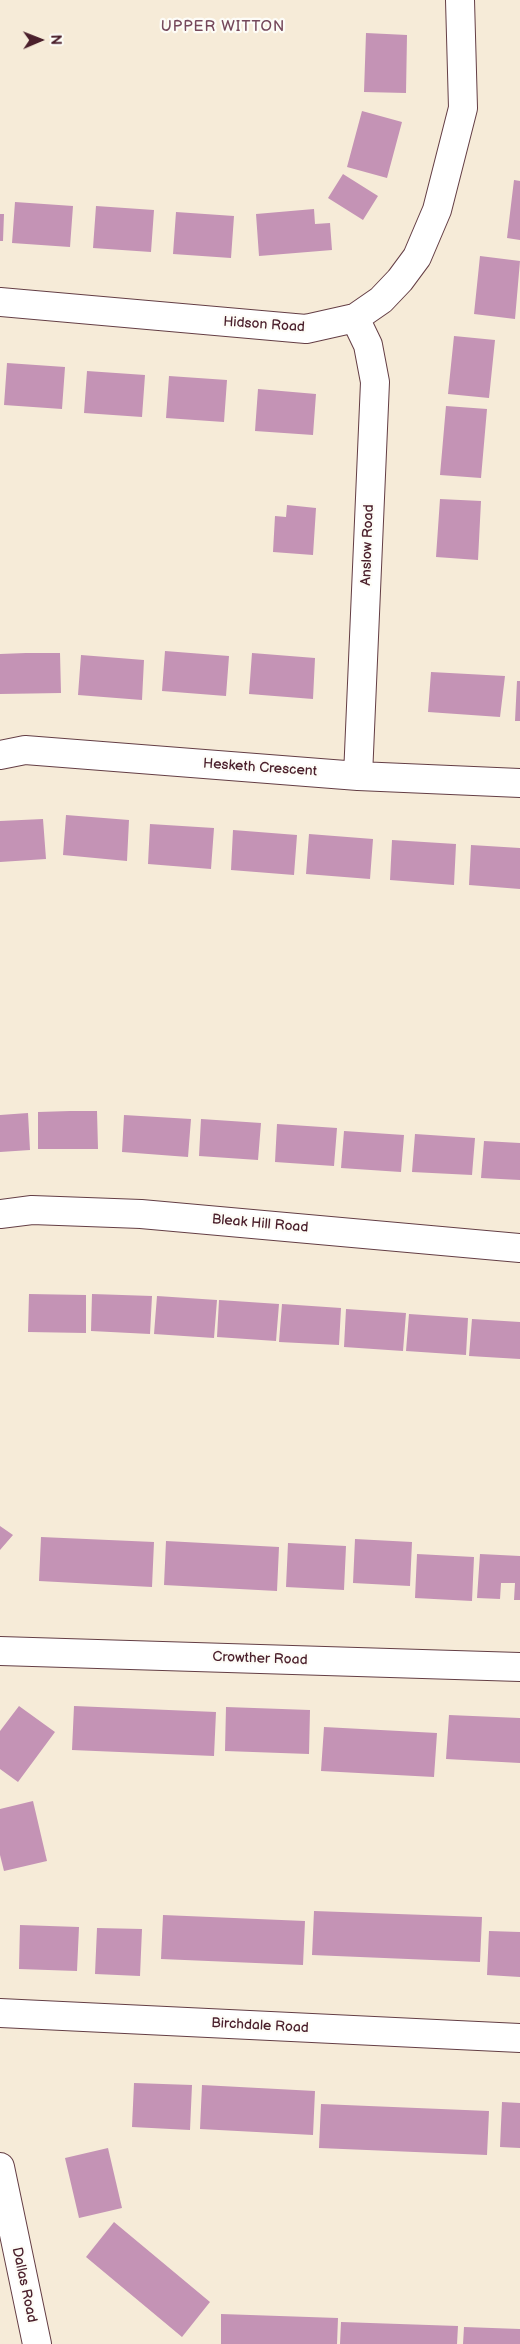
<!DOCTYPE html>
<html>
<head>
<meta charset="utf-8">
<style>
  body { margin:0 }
  #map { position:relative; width:520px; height:2344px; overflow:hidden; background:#f6ebd8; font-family:"Balsamiq Sans",sans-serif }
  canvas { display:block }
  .north { position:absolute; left:15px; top:15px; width:50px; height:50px; -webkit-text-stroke:4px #fdfcf7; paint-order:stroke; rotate:89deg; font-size:14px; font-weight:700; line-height:20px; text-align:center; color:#4a1f2b }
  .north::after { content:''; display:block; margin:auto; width:18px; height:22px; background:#4a1f2b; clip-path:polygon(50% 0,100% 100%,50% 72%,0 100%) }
</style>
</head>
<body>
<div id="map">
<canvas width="520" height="2344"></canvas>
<div class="north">N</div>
</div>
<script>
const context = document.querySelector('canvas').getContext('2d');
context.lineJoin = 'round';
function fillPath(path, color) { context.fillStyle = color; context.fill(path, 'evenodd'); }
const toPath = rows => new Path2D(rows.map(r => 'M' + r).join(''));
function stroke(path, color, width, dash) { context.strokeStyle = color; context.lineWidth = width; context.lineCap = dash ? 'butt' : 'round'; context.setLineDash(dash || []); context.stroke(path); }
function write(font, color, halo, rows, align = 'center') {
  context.font = font + ' "Balsamiq Sans",sans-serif'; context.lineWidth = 4.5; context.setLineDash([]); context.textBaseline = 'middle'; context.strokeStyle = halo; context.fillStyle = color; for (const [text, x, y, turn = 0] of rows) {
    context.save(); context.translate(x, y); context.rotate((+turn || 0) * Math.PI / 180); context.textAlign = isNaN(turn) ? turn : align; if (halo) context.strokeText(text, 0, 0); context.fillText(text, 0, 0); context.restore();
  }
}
const building = toPath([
  [366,33,407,35,406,93,364,92],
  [362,111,402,122,387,178,347,167],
  [343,174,378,196,363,220,328,198],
  [514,180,520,181,520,240,507,238],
  [15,202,73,206,70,247,12,243],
  [96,206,154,210,151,252,93,248],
  [314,209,315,224,330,223,332,250,259,256,256,214],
  [176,212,234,216,231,258,173,254],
  [0,214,4,214,3,241,0,241],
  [480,256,520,261,515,319,474,314],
  [454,336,495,340,489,398,448,394],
  [7,363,65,367,62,409,4,405],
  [87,371,145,375,142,417,84,413],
  [169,376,227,380,224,422,166,418],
  [258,389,316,394,313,435,255,431],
  [446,406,487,409,481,478,440,475],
  [440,499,481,501,478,560,436,557],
  [287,505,316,508,313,555,273,552,275,516,286,517],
  [165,651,229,656,226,696,162,691],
  [26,653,60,653,61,693,0,694,0,654],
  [252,653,315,658,313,699,249,694],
  [81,655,144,660,142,700,78,695],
  [431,672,505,676,500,717,428,712],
  [517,681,520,681,520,721,515,721],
  [66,815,129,820,127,861,63,855],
  [43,819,46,859,0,862,0,821],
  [150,824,214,828,211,869,148,864],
  [233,830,297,835,294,875,231,870],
  [309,834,373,839,370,879,306,874],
  [392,840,456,844,454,885,390,880],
  [471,845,520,848,520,889,469,885],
  [70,1111,97,1111,98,1149,38,1149,38,1112],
  [28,1113,30,1150,0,1152,0,1115],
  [124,1115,191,1119,188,1157,122,1152],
  [201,1119,261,1123,258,1160,199,1156],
  [277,1124,337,1128,334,1166,275,1162],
  [344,1131,404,1135,401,1172,341,1168],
  [415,1134,475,1138,472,1175,412,1172],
  [484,1141,520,1143,520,1180,481,1178],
  [29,1294,86,1295,86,1333,28,1332],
  [92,1294,152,1296,150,1334,91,1331],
  [157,1296,217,1300,214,1338,154,1334],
  [219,1300,279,1304,276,1341,217,1337],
  [282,1304,341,1308,339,1345,279,1342],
  [346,1309,406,1313,403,1351,344,1347],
  [409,1314,468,1318,466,1355,406,1351],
  [472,1319,520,1322,520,1359,469,1356],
  [0,1526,13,1535,0,1550],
  [41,1537,154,1542,152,1587,39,1581],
  [355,1539,412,1542,410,1586,353,1583],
  [166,1541,279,1547,277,1591,164,1585],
  [288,1543,346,1546,344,1590,286,1587],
  [417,1554,474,1557,472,1601,415,1598],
  [480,1554,520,1556,520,1600,514,1600,515,1583,501,1583,500,1599,477,1598],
  [19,1706,55,1732,18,1782,0,1769,0,1731],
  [74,1706,216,1712,214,1756,72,1750],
  [226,1707,310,1710,309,1754,225,1751],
  [449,1715,520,1718,520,1763,446,1759],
  [324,1727,437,1733,434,1777,321,1771],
  [33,1801,47,1861,4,1871,0,1855,0,1809],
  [314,1911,482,1917,480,1962,312,1955],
  [163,1915,305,1921,303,1965,161,1959],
  [20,1925,79,1927,77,1971,19,1969],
  [97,1928,142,1929,140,1976,95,1974],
  [489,1931,520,1932,520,1977,487,1975],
  [134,2083,192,2085,190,2130,132,2127],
  [202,2085,315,2091,313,2135,200,2129],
  [502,2102,520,2103,520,2148,500,2147],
  [321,2104,489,2111,487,2155,319,2148],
  [108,2148,122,2208,79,2218,65,2158],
  [114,2222,210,2302,182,2337,86,2257],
  [221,2314,338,2318,337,2344,221,2344],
  [341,2322,458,2326,457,2344,340,2344],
  [464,2327,520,2329,520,2344,463,2344]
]);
const minor = toPath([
  [0,302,306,329,355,318,381,300,400,280,417,257,437,210,463,108,460,0],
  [355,318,368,345,375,382,358,776],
  [0,755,25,750,358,776,520,783],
  [0,1214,32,1210,141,1214,520,1248],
  [0,1651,520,1667],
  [0,2013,520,2038],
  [0,2167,37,2344]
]);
const streetNames = [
  ["Hidson Road",264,325,4],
  ["Anslow Road",368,545,-88],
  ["Hesketh Crescent",260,768,4],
  ["Bleak Hill Road",260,1224,5],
  ["Crowther Road",260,1659,2],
  ["Birchdale Road",260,2026,3],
  ["Dallas Road",24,2285,78]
];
const neighbourhoodNames = [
  ["UPPER WITTON",223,27]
];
fillPath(building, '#c493b5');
stroke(minor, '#643e45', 30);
stroke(minor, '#fff', 28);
write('14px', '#4a1f2b', '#fdfcf7', streetNames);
context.letterSpacing = '1px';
write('15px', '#75485b', '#fdfcf7', neighbourhoodNames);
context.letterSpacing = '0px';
</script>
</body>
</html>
